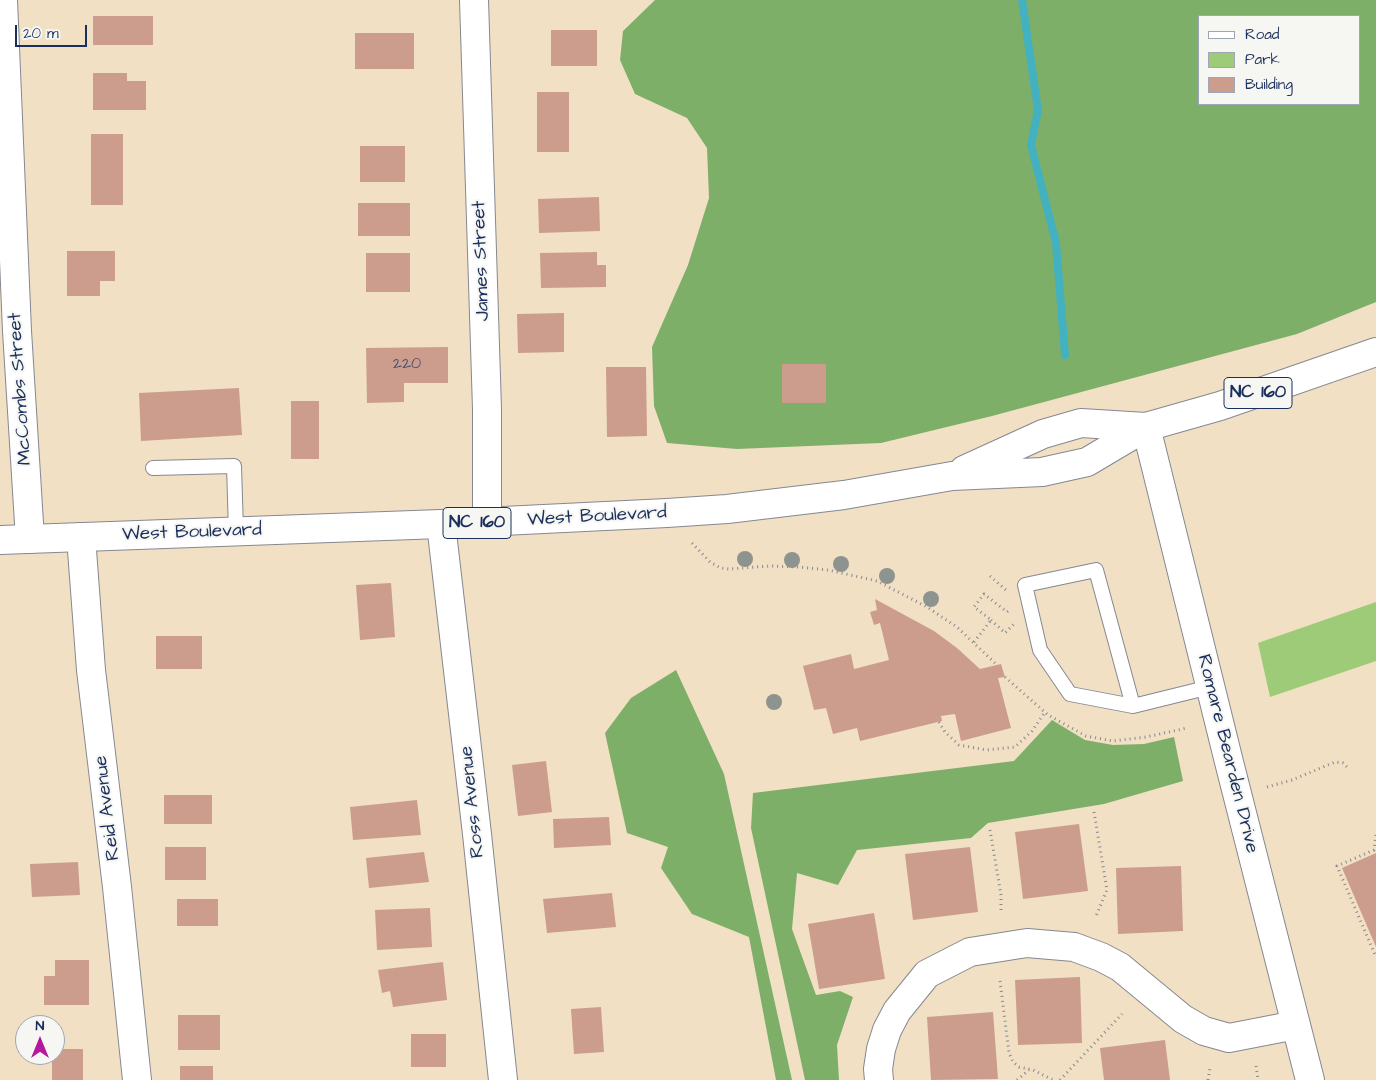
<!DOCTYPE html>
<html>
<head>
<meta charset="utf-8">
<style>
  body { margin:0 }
  #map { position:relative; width:1376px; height:1080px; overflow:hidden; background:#f1e0c4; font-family:"Architects Daughter",sans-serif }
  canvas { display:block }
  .legend { position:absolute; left:1198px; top:15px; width:162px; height:90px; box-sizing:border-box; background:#f6f6f2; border:1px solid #9ea6b7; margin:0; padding:6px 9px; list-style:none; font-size:15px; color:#1b2f5e }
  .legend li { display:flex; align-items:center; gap:10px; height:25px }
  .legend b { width:25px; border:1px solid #9ea6b7 }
  .north { position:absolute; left:15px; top:1015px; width:50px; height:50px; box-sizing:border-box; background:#f6f6f2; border:1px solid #9ea6b7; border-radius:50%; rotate:0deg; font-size:14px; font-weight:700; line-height:20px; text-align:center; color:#1b2f5e }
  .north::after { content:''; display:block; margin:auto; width:18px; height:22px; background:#b5179e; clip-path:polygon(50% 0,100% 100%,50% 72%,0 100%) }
  .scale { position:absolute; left:15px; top:25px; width:72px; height:22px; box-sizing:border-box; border:2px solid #1b2f5e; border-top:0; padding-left:6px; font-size:15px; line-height:18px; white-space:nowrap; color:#1b2f5e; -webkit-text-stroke:4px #f6f6f2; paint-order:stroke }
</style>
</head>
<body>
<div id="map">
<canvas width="1376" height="1080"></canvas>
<ul class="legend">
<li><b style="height:6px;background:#fff"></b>Road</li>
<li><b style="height:14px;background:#9dcb78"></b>Park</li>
<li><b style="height:14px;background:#cc9d8d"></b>Building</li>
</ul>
<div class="north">N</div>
<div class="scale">20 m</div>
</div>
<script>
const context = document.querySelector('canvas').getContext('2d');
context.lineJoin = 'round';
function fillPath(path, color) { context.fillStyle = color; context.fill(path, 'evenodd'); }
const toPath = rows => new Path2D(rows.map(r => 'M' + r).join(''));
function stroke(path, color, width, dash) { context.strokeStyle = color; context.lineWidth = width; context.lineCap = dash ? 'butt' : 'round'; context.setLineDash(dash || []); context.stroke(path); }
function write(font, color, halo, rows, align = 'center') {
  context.font = font + ' "Architects Daughter",sans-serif'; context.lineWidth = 4; context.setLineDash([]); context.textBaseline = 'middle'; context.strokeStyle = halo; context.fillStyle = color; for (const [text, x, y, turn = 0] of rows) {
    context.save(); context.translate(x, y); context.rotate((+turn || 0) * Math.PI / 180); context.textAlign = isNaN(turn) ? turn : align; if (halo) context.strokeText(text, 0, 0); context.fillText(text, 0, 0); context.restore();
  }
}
const green = toPath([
  [1376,602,1376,661,1270,697,1258,643]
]);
const forest = toPath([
  [655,0,1376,0,1376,302,1297,334,992,416,881,443,737,449,667,443,654,406,652,347,688,265,709,198,707,148,687,118,635,94,620,60,623,31],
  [1200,16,1360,16,1360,104,1200,104],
  [676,670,724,774,792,1080,776,1080,749,937,692,914,661,868,668,847,627,833,605,733,631,698],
  [1052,720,1085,740,1113,745,1144,744,1174,737,1183,781,1104,804,988,823,971,838,857,850,838,885,797,873,792,929,816,995,840,991,853,997,837,1045,839,1080,805,1080,751,828,753,793,1014,761]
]);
const stream = toPath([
  [1022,0,1038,110,1031,145,1056,243,1065,355]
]);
const building = toPath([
  [93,16,153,16,153,45,93,45],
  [551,30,597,30,597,66,551,66],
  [355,33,414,33,414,69,355,69],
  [93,73,127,73,127,81,146,81,146,110,93,110],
  [537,92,569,92,569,152,537,152],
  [91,134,123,134,123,205,91,205],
  [360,146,405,146,405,182,360,182],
  [599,197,600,231,539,233,538,199],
  [358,203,410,203,410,236,358,236],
  [67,251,115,251,115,281,100,281,100,296,67,296],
  [597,252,597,265,606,265,606,287,541,288,540,253],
  [366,253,410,253,410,292,366,292],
  [564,313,564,352,518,353,517,314],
  [448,347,448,383,404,383,404,402,367,403,366,348],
  [782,364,826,364,826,403,782,403],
  [606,367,646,367,647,436,607,437],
  [239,388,242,435,141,441,139,393],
  [291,401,319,401,319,459,291,459],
  [391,583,395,637,360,640,356,585],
  [875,599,934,631,957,648,980,669,1001,664,1005,677,998,678,1011,728,961,741,955,714,941,716,942,721,860,741,857,728,833,734,826,708,814,710,803,666,851,654,854,669,889,660,880,623,874,625,870,612,877,610],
  [156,636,202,636,202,669,156,669],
  [546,761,552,812,518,816,512,765],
  [164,795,212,795,212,824,164,824],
  [417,800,421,835,353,840,350,807],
  [609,817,611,845,554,848,553,819],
  [1079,824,1088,891,1023,899,1015,832],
  [165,847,206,847,206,880,165,880],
  [970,847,978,912,913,920,905,854],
  [424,852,429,882,369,888,366,858],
  [1376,853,1376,947,1342,868],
  [78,862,80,895,32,897,30,864],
  [1181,866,1183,931,1118,934,1116,868],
  [612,893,616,927,547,933,543,899],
  [177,899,218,899,218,926,177,926],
  [430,908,432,947,377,950,375,910],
  [874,913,885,979,819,989,808,924],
  [55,960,89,960,89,1005,44,1005,44,976,55,976],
  [443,962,447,1000,393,1007,390,991,382,993,378,970],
  [1080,977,1082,1043,1018,1045,1015,980],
  [601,1007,604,1052,574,1054,571,1009],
  [993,1012,998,1079,931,1080,927,1017],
  [178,1015,220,1015,220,1050,178,1050],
  [411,1034,446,1034,446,1067,411,1067],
  [1165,1040,1170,1080,1104,1080,1100,1048],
  [55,1049,83,1049,83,1080,52,1080,52,1055,55,1055],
  [180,1066,213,1066,213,1080,180,1080]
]);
const path = toPath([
  [692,543,710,562,721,568,729,569,770,566,799,567,828,570,877,581,927,607,957,627,997,665],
  [990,576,1007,591],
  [991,620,1005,633,1014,624],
  [974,642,991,620,974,607,984,594,1007,612,1011,609],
  [1005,677,1048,715,1086,736,1113,741,1146,737,1187,728],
  [939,722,945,732,959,745,987,750,1015,747,1032,731,1045,712],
  [1267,787,1292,780,1335,762,1343,763,1348,768],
  [1094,812,1107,890,1096,916],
  [990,830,1001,895,1001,912],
  [1376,835,1374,850,1337,866,1376,957],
  [1000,981,1009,1053,1013,1062,1019,1067,1033,1070,1053,1080],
  [1256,1066,1258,1080],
  [1017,1080,1029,1070],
  [1060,1080,1122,1014],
  [1208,1080,1210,1068]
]);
const service = toPath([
  [153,468,234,466,236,531],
  [1133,706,1096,570,1025,585,1040,650,1070,694,1133,706,1210,687]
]);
const minor = toPath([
  [3,0,17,331,30,539],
  [474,0,487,409,487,522],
  [1146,427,1229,762,1310,1080],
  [441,524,477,834,503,1080],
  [81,537,91,670,117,887,137,1080],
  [879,1080,878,1069,881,1049,887,1030,897,1011,927,974,970,952,1027,943,1074,947,1101,957,1120,967,1183,1019,1204,1031,1229,1038,1296,1025]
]);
const primary = toPath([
  [964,470,1043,434,1081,423,1146,427],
  [0,540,441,524,667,513,727,509,844,495,952,476,1042,472,1087,462,1146,427,1220,406,1376,352]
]);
const trees = [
  [745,559],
  [792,560],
  [841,564],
  [887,576],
  [931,599],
  [774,702]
];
const numberNames = [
  ["220",407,365]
];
const shields = [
  [1258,393,68],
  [477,523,68]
];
const shieldNames = [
  ["NC 160",1258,393],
  ["NC 160",477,523]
];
const streetNames = [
  ["James Street",482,261,-92],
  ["McCombs Street",21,389,-94],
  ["West Boulevard",597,517,-3],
  ["West Boulevard",192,533,-2],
  ["Romare Bearden Drive",1227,754,76],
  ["Ross Avenue",473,802,-96],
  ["Reid Avenue",108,808,-97]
];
fillPath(green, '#9dcb78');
fillPath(forest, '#7eaf68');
stroke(stream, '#43b1bf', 8);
fillPath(building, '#cc9d8d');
stroke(service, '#868891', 16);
stroke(minor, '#868891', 30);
stroke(primary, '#868891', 30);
stroke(path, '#868891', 3, [1, 4]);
stroke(service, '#fff', 14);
stroke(minor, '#fff', 28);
stroke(primary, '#fff', 28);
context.fillStyle = '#8d948f';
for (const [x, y] of trees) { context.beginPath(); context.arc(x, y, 8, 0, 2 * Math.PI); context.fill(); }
write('16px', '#474a6a', null, numberNames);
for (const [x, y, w] of shields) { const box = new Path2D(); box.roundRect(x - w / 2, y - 15.5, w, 31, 4); context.fillStyle = '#f6f6f2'; context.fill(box); stroke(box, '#1b2f5e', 1); }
write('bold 18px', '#1b2f5e', null, shieldNames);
write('19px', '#1b2f5e', '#f6f6f2', streetNames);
</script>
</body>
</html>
